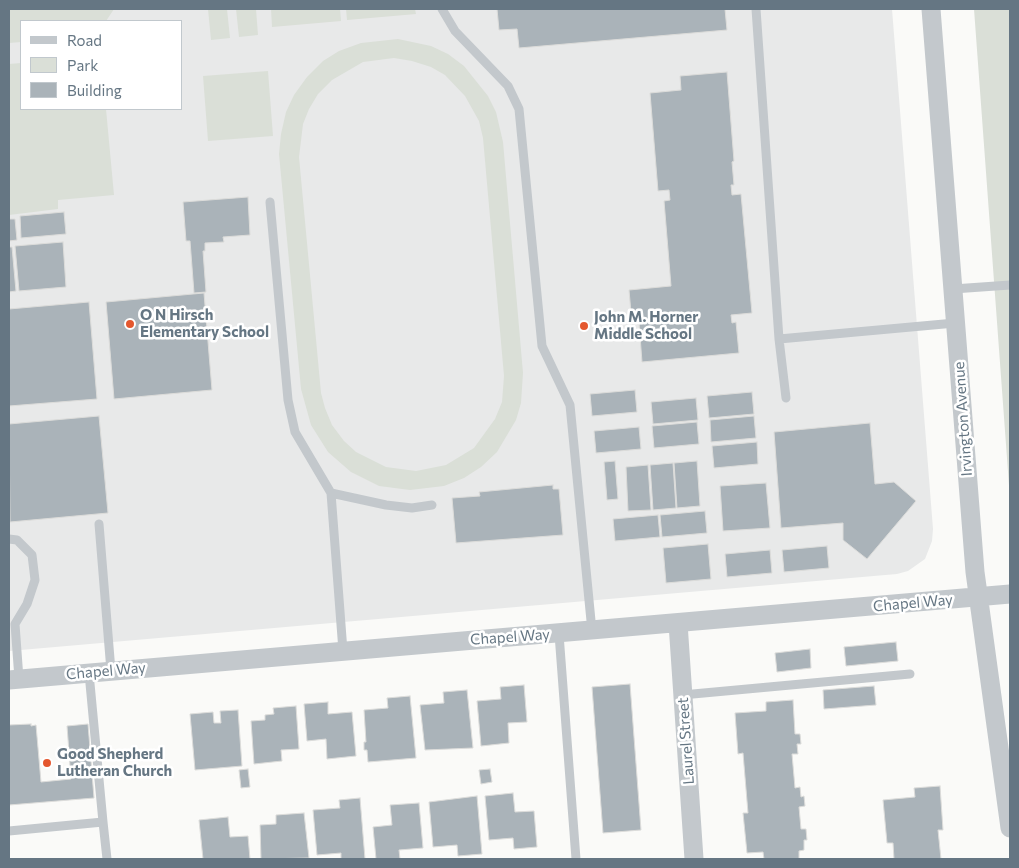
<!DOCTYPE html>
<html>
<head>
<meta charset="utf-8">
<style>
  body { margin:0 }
  #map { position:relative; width:1019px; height:868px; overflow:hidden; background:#fafaf8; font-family:Commissioner,sans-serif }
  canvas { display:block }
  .frame { position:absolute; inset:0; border:10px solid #657683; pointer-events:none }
  .legend { position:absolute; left:20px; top:20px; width:162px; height:90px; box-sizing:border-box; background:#fff; border:1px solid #c1c8cd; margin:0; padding:6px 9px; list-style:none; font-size:15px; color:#657683 }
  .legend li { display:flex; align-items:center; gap:10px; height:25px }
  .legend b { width:25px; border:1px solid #c1c8cd }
</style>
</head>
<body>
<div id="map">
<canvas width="1019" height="868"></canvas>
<div class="frame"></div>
<ul class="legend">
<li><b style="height:6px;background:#c3c8cc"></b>Road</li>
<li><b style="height:14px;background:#dadfd7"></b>Park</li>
<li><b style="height:14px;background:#aab3b9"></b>Building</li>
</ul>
</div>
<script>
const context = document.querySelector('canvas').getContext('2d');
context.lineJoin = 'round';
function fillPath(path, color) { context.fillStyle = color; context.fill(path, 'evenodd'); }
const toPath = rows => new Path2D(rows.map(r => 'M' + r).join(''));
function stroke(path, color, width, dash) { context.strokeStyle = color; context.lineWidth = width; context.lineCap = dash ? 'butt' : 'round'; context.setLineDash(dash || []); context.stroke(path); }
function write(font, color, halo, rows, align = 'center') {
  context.font = font + ' Commissioner,sans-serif'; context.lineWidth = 5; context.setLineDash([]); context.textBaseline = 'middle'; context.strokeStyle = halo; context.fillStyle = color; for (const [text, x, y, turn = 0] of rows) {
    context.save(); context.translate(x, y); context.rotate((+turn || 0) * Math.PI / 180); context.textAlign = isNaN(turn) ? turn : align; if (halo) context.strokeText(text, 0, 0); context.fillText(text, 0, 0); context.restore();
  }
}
const built = toPath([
  [9,9,892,9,933,529,932,541,925,559,908,571,897,574,9,651],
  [21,21,181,21,181,109,21,109]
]);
const green = toPath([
  [9,9,114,9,106,21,21,21,21,42,9,43],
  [208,9,227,9,230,38,211,40],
  [236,9,256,9,258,35,239,37],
  [271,9,340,9,341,21,272,27],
  [346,9,415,9,416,14,347,20],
  [974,9,1010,9,1010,499],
  [398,39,431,46,448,54,464,66,488,96,496,112,503,142,523,373,521,403,516,420,497,452,481,467,464,478,444,486,410,490,379,486,351,472,328,452,311,425,301,389,279,154,281,134,286,112,294,95,307,77,323,61,339,51,361,43],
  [394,58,412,61,431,67,445,75,465,96,479,121,483,138,504,376,502,402,495,419,474,448,446,465,416,471,386,467,356,452,344,441,332,425,325,408,321,393,299,157,303,124,309,109,318,94,332,80,363,62],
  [21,63,21,109,106,109,114,195,58,200,58,209,9,215,9,64],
  [268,71,273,136,208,141,203,76]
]);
const building = toPath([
  [497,9,725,9,727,30,519,48,517,29,499,30,497,9],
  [727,72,734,161,732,162,734,185,731,185,732,195,741,194,752,313,731,315,732,323,736,322,739,353,642,362,639,323,632,324,629,290,671,286,664,201,670,200,669,190,658,191,650,93,681,90,680,76,727,72],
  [248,197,250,235,223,237,224,242,205,243,205,251,203,251,206,292,194,293,190,241,186,241,183,202,248,197],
  [64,212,66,234,21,238,20,216,64,212],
  [9,219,15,219,17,240,9,241,9,219],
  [63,242,66,287,19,291,15,246,63,242],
  [9,247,12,247,16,291,9,292,9,247],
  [204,293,212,390,114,399,106,302,204,293],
  [89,302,97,399,9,406,9,309,89,302],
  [635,390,637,412,592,416,590,394,635,390],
  [752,392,754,414,709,418,707,396,752,392],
  [696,398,698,420,653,424,651,402,696,398],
  [99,416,108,513,10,522,9,424,99,416],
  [754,416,756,438,711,442,710,420,754,416],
  [697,422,699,444,654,448,652,426,697,422],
  [870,423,875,484,894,482,916,501,867,559,843,540,843,523,781,528,774,432,870,423],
  [639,427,641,449,596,453,594,431,639,427],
  [757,442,758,464,714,468,712,446,757,442],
  [615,461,618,499,607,500,604,462,615,461],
  [697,461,700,506,677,508,674,463,697,461],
  [673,463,676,508,653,510,650,465,673,463],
  [648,465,651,510,628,511,626,467,648,465],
  [766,483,770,528,723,531,720,486,766,483],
  [553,485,553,489,559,489,563,535,456,543,452,498,480,496,479,492,553,485],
  [705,511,707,533,662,537,660,515,705,511],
  [658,515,660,537,615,541,613,519,658,515],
  [708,544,711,579,666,583,663,548,708,544],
  [827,546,829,568,784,572,782,550,827,546],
  [770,550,772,573,727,577,725,554,770,550],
  [896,642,898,661,846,666,844,647,896,642],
  [810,649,811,668,777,672,775,653,810,649],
  [630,684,641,830,603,833,592,687,630,684],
  [524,685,527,722,508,723,509,743,481,746,477,701,501,699,500,687,524,685],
  [874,686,876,705,824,709,823,690,874,686],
  [467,690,473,748,425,750,420,705,444,703,443,692,467,690],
  [410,696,416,758,368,762,367,750,364,750,364,742,366,742,364,710,388,708,387,698,410,696],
  [793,700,795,734,800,734,801,744,797,744,798,754,792,754,795,788,800,787,801,797,804,796,805,806,799,807,801,829,806,829,807,840,804,840,804,850,799,851,799,859,764,859,763,852,747,853,743,813,748,813,743,753,738,754,735,713,766,711,766,702,793,700],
  [328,702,328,714,352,712,356,756,327,759,326,739,307,741,304,704,328,702],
  [296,706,299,749,281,750,282,761,254,764,251,721,265,720,265,715,274,714,273,708,296,706],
  [238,710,242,766,195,770,190,714,213,712,214,723,221,723,220,711,238,710],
  [31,724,31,726,36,725,41,782,71,779,67,726,88,724,94,798,9,805,9,725,31,724],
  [248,769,250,787,241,788,239,770,248,769],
  [490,769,492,782,481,784,479,770,490,769],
  [940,786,943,830,938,830,941,859,894,859,893,843,887,843,883,800,915,797,914,788,940,786],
  [513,793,515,812,534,811,537,847,514,849,513,838,489,840,485,796,513,793],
  [477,796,482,854,458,856,457,845,433,847,429,802,477,796],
  [360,798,365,859,341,859,341,853,317,855,313,810,340,808,339,800,360,798],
  [419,803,423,848,399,850,400,859,376,859,373,827,392,825,390,805,419,803],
  [304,813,309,858,261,859,260,825,276,824,276,815,304,813],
  [228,817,230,837,248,836,250,859,203,859,199,820,228,817]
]);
const service = toPath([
  [442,9,455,31,508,86,519,109,542,346,570,405,592,631],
  [756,9,779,339,786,398],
  [270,202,288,400,295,432,331,493,343,651],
  [953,289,1010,285],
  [779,339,955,323],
  [331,493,386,505,412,508,432,505],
  [99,524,111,671],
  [9,539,17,540,32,555,35,580,27,604,15,624,19,679],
  [559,634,576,859],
  [682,695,910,674],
  [103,822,107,859],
  [9,831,103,822,89,673]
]);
const minor = toPath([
  [931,9,975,572,1010,828],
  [678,623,694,859],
  [9,680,1010,594]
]);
const markers = [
  [130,324,5,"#e4572e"],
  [584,326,5,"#e4572e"],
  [47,763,5,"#e4572e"]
];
const poiNames = [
  ["O N Hirsch",140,315],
  ["Elementary School",140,332],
  ["John M. Horner",594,317],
  ["Middle School",594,334],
  ["Good Shepherd",57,754],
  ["Lutheran Church",57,771]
];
const streetNames = [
  ["Irvington Avenue",963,419,-94],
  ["Chapel Way",913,603,-5],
  ["Chapel Way",510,637,-4],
  ["Chapel Way",106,671,-5],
  ["Laurel Street",686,741,-94]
];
fillPath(built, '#e8e9e9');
fillPath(green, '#dadfd7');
fillPath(building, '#aab3b9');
stroke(building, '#dcdcda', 1);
stroke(service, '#c3c8cc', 9);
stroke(minor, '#c3c8cc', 19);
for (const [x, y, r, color] of markers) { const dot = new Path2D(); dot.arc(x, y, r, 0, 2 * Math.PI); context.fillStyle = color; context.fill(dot); stroke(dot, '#fff', 2); }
write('bold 15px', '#657683', '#fff', poiNames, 'left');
write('15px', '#657683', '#fff', streetNames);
</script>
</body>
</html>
